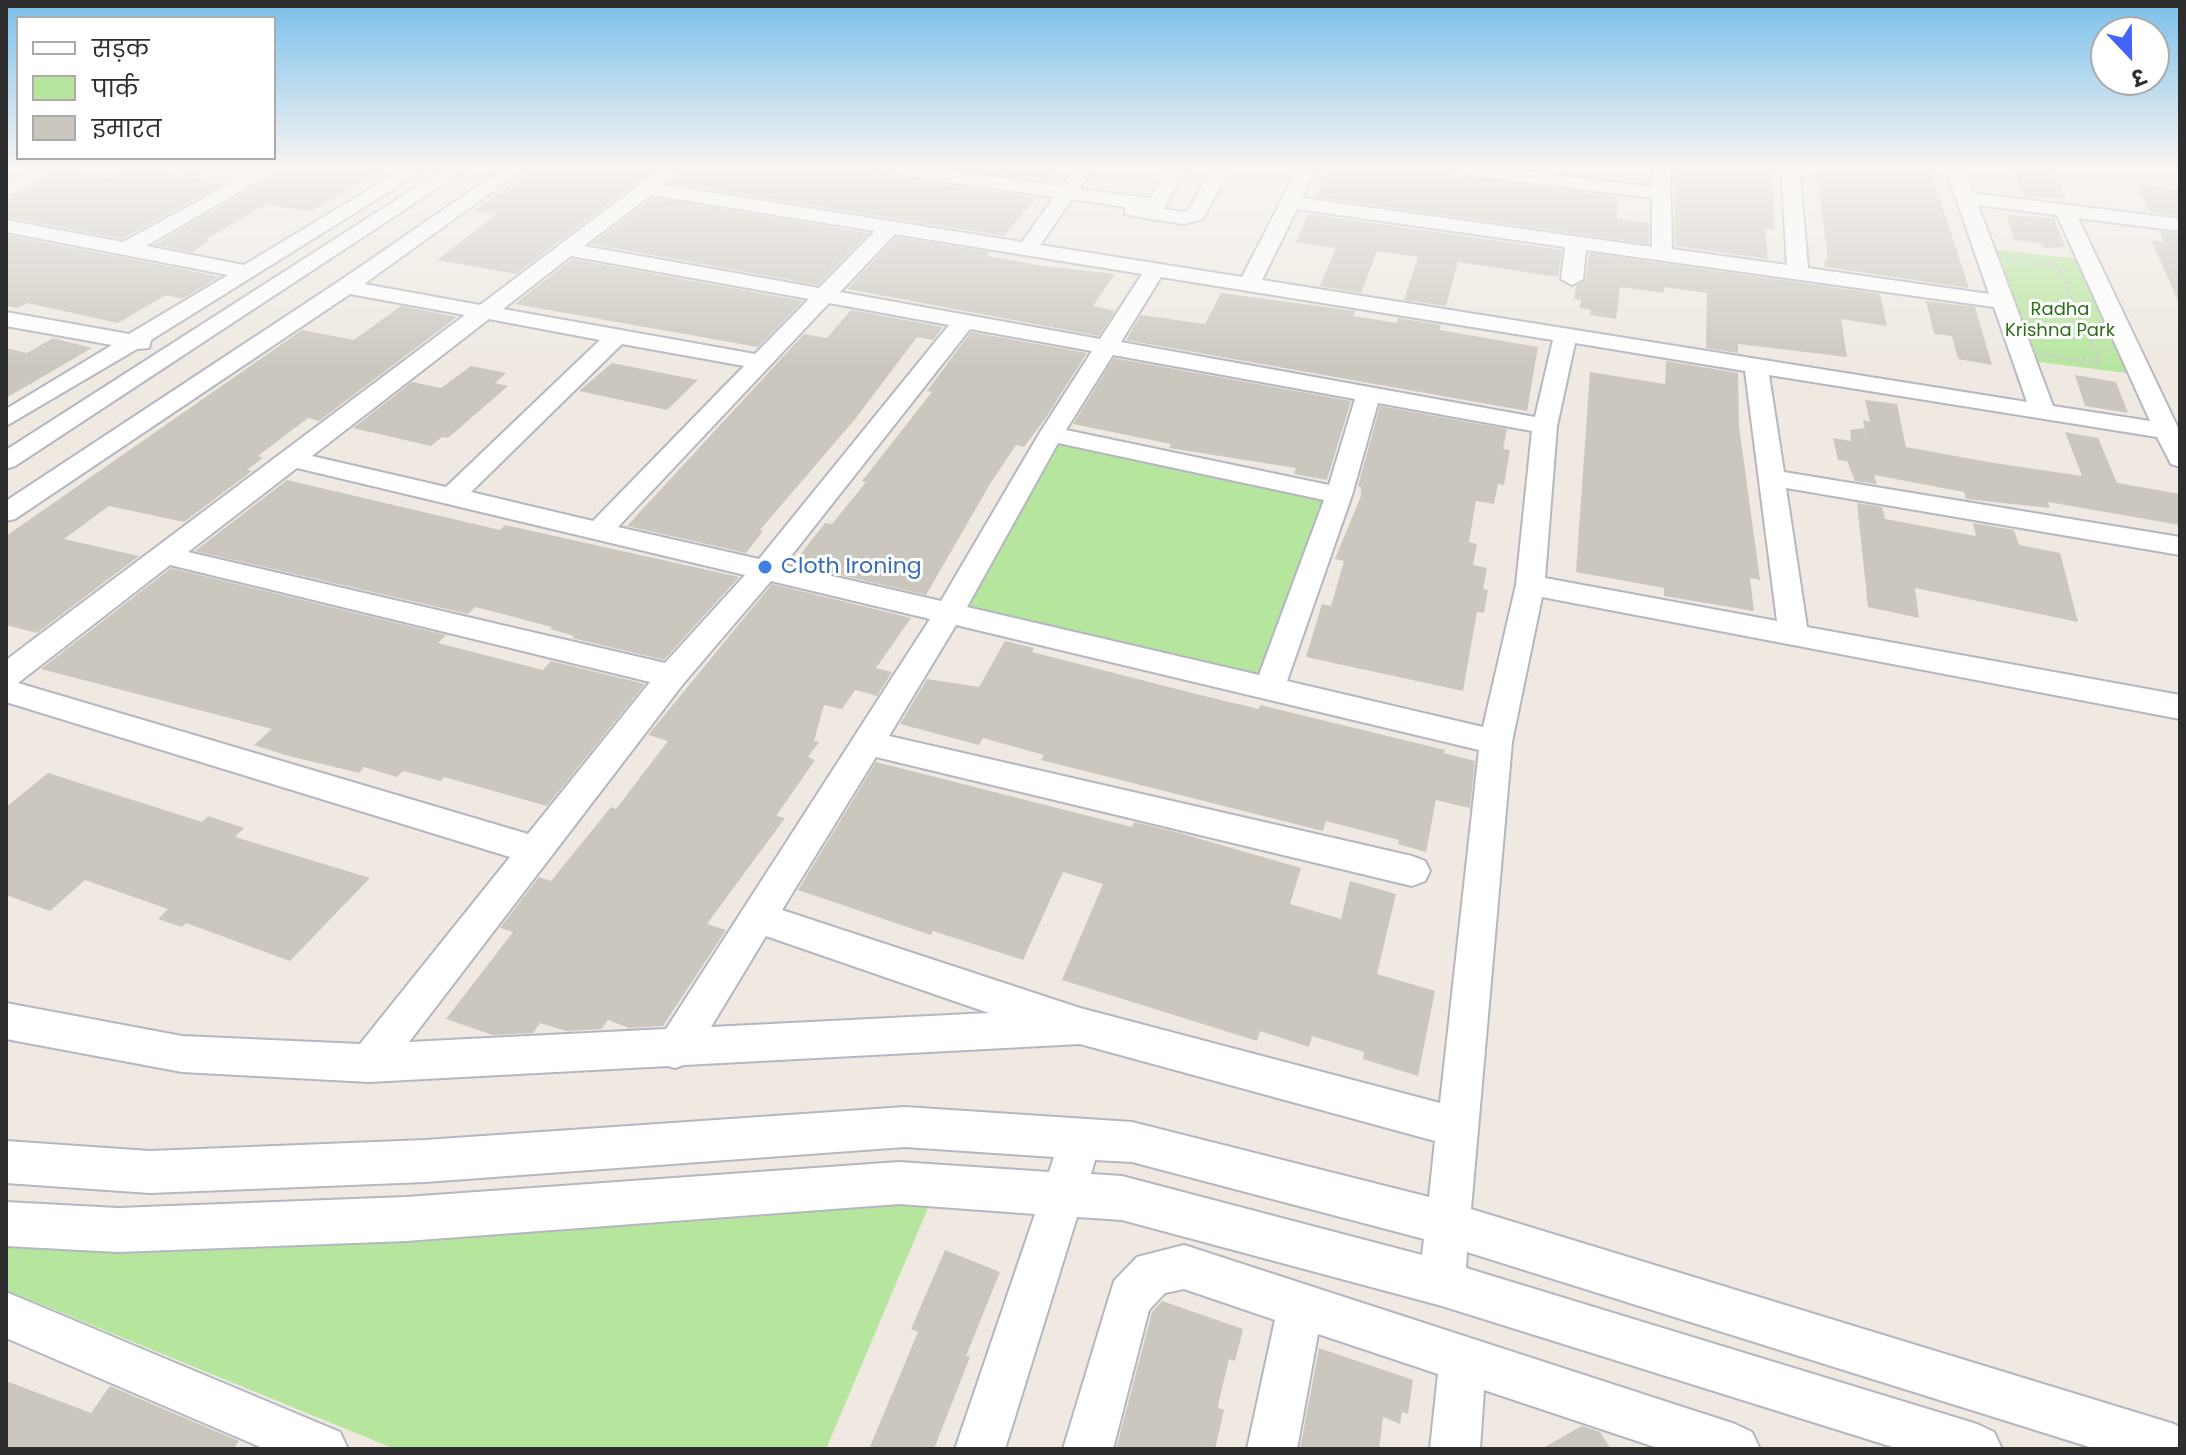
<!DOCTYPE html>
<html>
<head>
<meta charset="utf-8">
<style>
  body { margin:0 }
  #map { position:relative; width:2186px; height:1455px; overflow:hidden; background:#efe9e1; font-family:Poppins,"Noto Sans Devanagari",sans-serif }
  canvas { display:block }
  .frame { position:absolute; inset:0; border:8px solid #2e2e2e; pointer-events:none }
  .legend { position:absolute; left:16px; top:16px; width:260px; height:144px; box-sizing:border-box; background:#fff; border:2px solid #ababab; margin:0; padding:10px 14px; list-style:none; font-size:24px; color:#2e2e2e }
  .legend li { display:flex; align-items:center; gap:16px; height:40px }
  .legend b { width:40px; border:2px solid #ababab }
  .north { position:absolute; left:2090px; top:16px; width:80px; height:80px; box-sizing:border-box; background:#fff; border:2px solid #ababab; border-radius:50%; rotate:158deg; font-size:22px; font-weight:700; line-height:32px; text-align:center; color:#2e2e2e }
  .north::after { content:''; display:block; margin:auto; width:28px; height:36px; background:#4264fb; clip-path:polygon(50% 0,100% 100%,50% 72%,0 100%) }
</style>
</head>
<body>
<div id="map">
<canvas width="2186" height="1455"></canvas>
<div class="frame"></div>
<ul class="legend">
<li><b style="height:10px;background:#fff"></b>सड़क</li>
<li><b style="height:22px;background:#b6e59e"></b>पार्क</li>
<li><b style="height:22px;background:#cbc7bf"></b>इमारत</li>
</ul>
<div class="north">उ</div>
</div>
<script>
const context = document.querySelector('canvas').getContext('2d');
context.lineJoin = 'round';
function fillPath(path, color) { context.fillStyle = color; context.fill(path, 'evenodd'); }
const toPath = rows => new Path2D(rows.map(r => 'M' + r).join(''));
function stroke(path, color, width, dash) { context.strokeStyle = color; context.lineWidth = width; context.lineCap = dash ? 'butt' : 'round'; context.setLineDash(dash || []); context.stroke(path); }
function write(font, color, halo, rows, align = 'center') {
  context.font = font + ' Poppins,sans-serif'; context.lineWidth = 6; context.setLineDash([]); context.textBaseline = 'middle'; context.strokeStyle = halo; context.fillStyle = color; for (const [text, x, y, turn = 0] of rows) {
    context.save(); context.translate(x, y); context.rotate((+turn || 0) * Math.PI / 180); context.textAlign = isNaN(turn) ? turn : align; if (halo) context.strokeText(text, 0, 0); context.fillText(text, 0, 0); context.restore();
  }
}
const green = toPath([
  [1991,249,2079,259,2127,373,2031,361],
  [1056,442,1325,496,1261,675,959,606],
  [931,1201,826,1449,395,1449,6,1290,6,1233]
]);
const building = toPath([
  [287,166,389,166,310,212,267,204,205,240,210,241,192,252,154,245],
  [537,166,659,166,516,274,437,260,497,214,474,211],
  [688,166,865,166,877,175,1036,198,1004,236,670,183],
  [937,166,1057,166,1049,176,1053,177,1050,181],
  [1356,166,1389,166,1618,197,1617,219,1649,223,1649,244,1315,197,1328,167,1355,170],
  [1674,166,1772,166,1775,230,1765,228,1768,259,1675,246],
  [1816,166,1929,166,1969,288,1825,267,1824,260,1828,260],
  [2013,166,2051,166,2066,199,2024,196],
  [140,167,223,184,122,239,6,217,6,200,64,170,109,178],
  [2136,184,2180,190,2180,216,2150,212],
  [652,198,869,233,818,285,591,244],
  [1308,214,1562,250,1558,277,1458,262,1446,306,1404,300,1418,257,1377,251,1361,293,1320,286,1336,248,1296,242],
  [2007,215,2054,218,2065,247,2044,248,2043,244,2014,240],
  [2159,231,2180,234,2180,305,2151,240,2164,242],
  [6,235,182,269,219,277,182,299,166,295,118,323,27,303,18,308,6,306],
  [896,237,989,252,986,256,1043,266,1115,274,1093,306,1115,311,1099,336,847,289],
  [1589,253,1880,294,1887,326,1841,319,1847,357,1738,344,1738,353,1706,348,1707,293,1664,287,1664,293,1620,287,1616,319,1590,315,1591,310,1580,308,1581,300,1574,299,1576,286,1586,279],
  [572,259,803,301,758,347,515,304],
  [1221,293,1355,311,1353,316,1397,323,1398,318,1441,325,1439,330,1538,347,1527,411,1126,340,1141,315,1205,324],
  [1926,301,1975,307,1992,365,1958,359,1952,336,1934,334],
  [401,306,457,317,319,421,308,418,258,456,263,458,247,470,252,471,184,522,109,506,64,539,139,556,37,633,6,625,6,536,302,330,354,340],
  [851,310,943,327,933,340,917,337,856,418,760,530,763,531,746,553,627,526,804,334,827,338],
  [971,332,1087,353,1045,419,1024,447,1016,445,990,484,926,595,793,564,825,523,832,524,866,482,862,481,932,392,927,391],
  [53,338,92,348,6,398,6,348,27,353],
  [1114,358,1351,401,1327,480,1294,474,1296,468,1169,448,1171,444,1073,424],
  [1666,361,1738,373,1739,426,1760,580,1750,578,1754,611,1664,596,1664,588,1576,572,1590,372,1665,384],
  [612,363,698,380,667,410,579,391],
  [471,366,506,373,495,383,508,386,448,438,442,437,431,446,353,428,412,382,441,388],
  [2075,375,2116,382,2128,413,2085,406],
  [1865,400,1897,404,1906,447,1994,463,2082,476,2065,432,2098,438,2117,483,2180,494,2180,525,2048,502,2050,508,1966,499,1964,492,1874,475,1877,484,1855,481,1847,461,1838,460,1833,438,1851,441,1850,430,1864,428,1867,443,1863,420,1870,422],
  [1380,406,1507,429,1503,449,1510,450,1504,485,1498,484,1494,504,1476,501,1469,542,1477,544,1473,565,1487,568,1483,589,1488,590,1484,613,1477,612,1463,691,1306,657,1322,604,1331,606,1344,561,1335,559,1361,496,1361,487,1358,486],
  [287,480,500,530,505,525,739,577,664,660,572,638,574,636,550,629,552,627,499,613,475,607,468,614,195,551],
  [1857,503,1882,507,1885,519,1976,536,1973,523,2014,530,2019,545,2060,553,2078,622,1915,588,1919,618,1868,607],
  [171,568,446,635,438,643,543,670,551,661,645,684,547,806,444,777,441,781,403,771,397,777,364,767,359,773,285,755,254,745,272,729,41,669],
  [772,584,911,618,876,668,892,672,877,696,855,690,842,709,824,705,814,741,819,742,808,757,815,760,776,816,785,818,707,924,726,930,663,1026,629,1028,608,1020,602,1029,566,1031,540,1023,533,1033,493,1035,446,1019,513,932,500,928,539,877,551,881,611,807,616,809,668,741,648,735],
  [1005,641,1034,648,1032,652,1200,695,1259,709,1260,705,1445,750,1444,753,1475,761,1470,808,1436,800,1426,852,1398,844,1399,840,1326,821,1323,831,1041,760,1044,755,983,738,979,745,900,724,927,679,979,687],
  [876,762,1132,827,1134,822,1176,832,1301,868,1290,904,1341,919,1350,881,1396,894,1377,974,1435,991,1418,1076,1363,1059,1364,1052,1312,1036,1309,1047,1260,1031,1257,1041,1062,980,1103,884,1063,872,1023,960,933,931,931,935,798,890],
  [48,773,202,822,208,816,244,828,235,837,370,878,290,961,186,923,182,927,158,919,168,909,85,880,50,911,6,895,6,807],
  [945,1250,1000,1272,966,1356,970,1357,934,1449,869,1449,918,1332,911,1329],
  [1162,1301,1243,1329,1235,1361,1229,1359,1219,1401,1218,1408,1224,1410,1215,1449,1116,1449,1152,1312],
  [1319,1348,1413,1380,1408,1414,1402,1412,1400,1424,1383,1417,1379,1449,1300,1449],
  [6,1381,91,1413,110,1386,239,1441,233,1449,6,1449],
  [1582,1426,1600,1432,1611,1449,1541,1449]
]);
const path = toPath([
  [1998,258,2058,266,2101,363,2033,353,1998,258]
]);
const minor = toPath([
  [43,166,66,166,6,197,6,184,43,166],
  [180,166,222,166,252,171,262,166,284,166,146,246,244,265,408,166,430,166,151,340,149,348,137,349,6,426,6,409,112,345,6,326,6,312,129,334,228,275,6,232,6,220,123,242,237,180,189,172,180,166],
  [449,166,471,166,15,466,6,469,6,450,449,166],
  [507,166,528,166,364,284,480,305,664,166,685,166,663,185,1022,242,1054,197,877,172,868,166,916,166,1062,186,1077,166,1095,166,1079,189,1150,198,1170,166,1188,166,1163,209,1184,212,1188,211,1213,166,1231,166,1203,219,1184,224,1151,219,1125,214,1125,207,1072,199,1040,245,1242,277,1299,166,1317,166,1302,198,1652,247,1652,198,1442,172,1433,166,1485,166,1652,187,1652,166,1670,166,1672,249,1787,265,1781,166,1799,166,1808,268,1989,294,1945,166,1963,166,1973,193,2180,219,2180,231,2078,218,2180,432,2180,467,2171,464,2157,437,1769,375,1784,472,2180,537,2180,555,1786,488,1807,627,2180,695,2180,719,1542,597,1512,742,1471,1209,2174,1424,2180,1427,2180,1449,2096,1449,1467,1252,1466,1268,1977,1424,1994,1432,2002,1449,1899,1449,1442,1306,1122,1220,1077,1217,1005,1449,955,1449,1035,1214,899,1204,406,1241,118,1252,6,1246,6,1202,118,1208,406,1197,899,1162,1049,1172,1054,1157,905,1147,425,1182,150,1193,6,1183,6,1141,150,1151,425,1140,905,1107,1132,1122,1429,1197,1435,1141,1080,1044,684,1065,675,1068,668,1066,369,1082,182,1072,6,1039,6,1003,182,1036,360,1044,510,857,6,702,6,660,465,315,350,294,15,519,6,521,6,501,338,282,507,166],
  [651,195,875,231,819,288,584,246,651,195],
  [1978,205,2057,215,2150,421,2053,406,1978,205],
  [1297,209,1565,247,1561,279,1572,285,1583,279,1586,250,1994,307,2027,402,1262,280,1297,209],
  [895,234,1142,274,1100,339,840,292,895,234],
  [571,256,809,299,755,354,503,309,571,256],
  [1161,277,1553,340,1535,417,1121,342,1161,277],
  [829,303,949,325,759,559,618,527,829,303],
  [489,319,600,340,446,487,312,456,489,319],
  [970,329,1092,351,1039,434,941,601,784,565,970,329],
  [1575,343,1745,371,1777,621,1545,578,1557,426,1575,343],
  [622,344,744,366,593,521,471,492,622,344],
  [1113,355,1355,399,1329,485,1066,430,1113,355],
  [1378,403,1532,431,1516,585,1483,727,1287,681,1352,495,1378,403],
  [1058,443,1324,500,1259,675,967,607,1058,443],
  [297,468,745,575,665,663,188,552,297,468],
  [170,565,650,682,528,834,18,683,170,565],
  [771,581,930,619,666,1029,409,1042,683,684,771,581],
  [956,625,1479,750,1440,1103,1080,1008,782,910,876,757,1412,886,1425,881,1430,871,1425,861,1412,856,889,736,956,625],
  [766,936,989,1013,711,1027,766,936],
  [1095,1160,1132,1162,1424,1239,1422,1255,1122,1176,1091,1174,1095,1160],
  [1184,1245,1735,1424,1752,1432,1760,1449,1661,1449,1484,1390,1480,1449,1430,1449,1438,1374,1318,1334,1297,1449,1247,1449,1275,1320,1184,1289,1165,1293,1149,1310,1113,1449,1063,1449,1114,1281,1137,1257,1184,1245],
  [6,1292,340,1432,348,1449,265,1449,6,1338,6,1292]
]);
const markers = [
  [765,567,8,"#3f7fe0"]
];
const farParknames = [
  ["Radha",2060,310],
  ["Krishna Park",2060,331]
];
const shopNames = [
  ["Cloth Ironing",781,567]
];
fillPath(green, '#b6e59e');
fillPath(building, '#cbc7bf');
stroke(minor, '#b4b7c1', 4);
stroke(path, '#c9c9c9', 3, [4, 3]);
fillPath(minor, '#fff');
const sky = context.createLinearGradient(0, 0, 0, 370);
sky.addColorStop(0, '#7abfeb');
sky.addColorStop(0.45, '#f8f5f2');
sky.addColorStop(1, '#f8f5f200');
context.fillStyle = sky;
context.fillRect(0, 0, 2186, 370);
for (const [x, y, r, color] of markers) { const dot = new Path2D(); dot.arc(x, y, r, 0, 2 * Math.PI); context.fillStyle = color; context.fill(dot); stroke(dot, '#fff', 3); }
write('18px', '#2c6e1b', '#fff', farParknames);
write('22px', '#366cbe', '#fff', shopNames, 'left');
</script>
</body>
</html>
